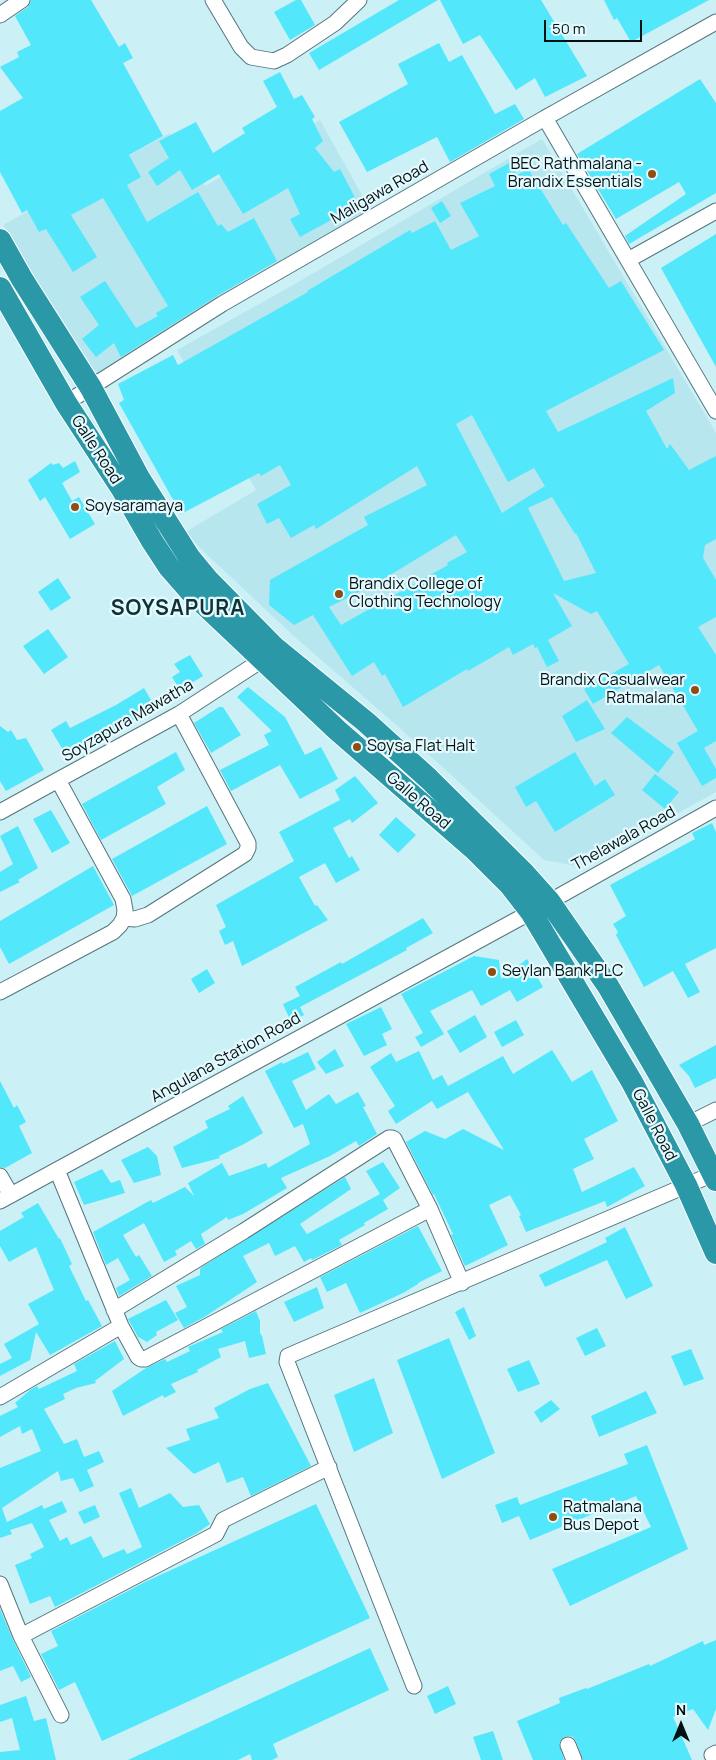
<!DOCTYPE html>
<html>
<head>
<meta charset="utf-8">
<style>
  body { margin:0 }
  #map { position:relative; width:716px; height:1760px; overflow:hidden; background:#cbf0f6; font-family:Manrope,sans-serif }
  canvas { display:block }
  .north { position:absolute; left:656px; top:1700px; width:50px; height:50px; -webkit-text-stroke:4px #e4fafe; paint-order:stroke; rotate:0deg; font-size:14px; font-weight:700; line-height:20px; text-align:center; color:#041113 }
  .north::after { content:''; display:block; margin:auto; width:18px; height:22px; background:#041113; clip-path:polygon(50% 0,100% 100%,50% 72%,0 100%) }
  .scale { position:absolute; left:544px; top:20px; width:98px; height:22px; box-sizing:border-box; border:2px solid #041113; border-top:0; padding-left:6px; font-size:15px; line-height:18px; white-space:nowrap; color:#041113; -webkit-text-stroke:4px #e4fafe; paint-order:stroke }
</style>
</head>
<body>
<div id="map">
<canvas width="716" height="1760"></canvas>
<div class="north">N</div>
<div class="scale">50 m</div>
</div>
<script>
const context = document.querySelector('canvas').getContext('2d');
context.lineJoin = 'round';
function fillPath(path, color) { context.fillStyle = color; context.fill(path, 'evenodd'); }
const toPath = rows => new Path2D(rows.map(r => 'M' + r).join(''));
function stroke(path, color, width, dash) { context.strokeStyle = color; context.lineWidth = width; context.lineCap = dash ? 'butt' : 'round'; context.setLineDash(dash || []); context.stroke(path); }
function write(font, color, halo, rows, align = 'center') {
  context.font = font + ' Manrope,sans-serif'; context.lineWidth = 4.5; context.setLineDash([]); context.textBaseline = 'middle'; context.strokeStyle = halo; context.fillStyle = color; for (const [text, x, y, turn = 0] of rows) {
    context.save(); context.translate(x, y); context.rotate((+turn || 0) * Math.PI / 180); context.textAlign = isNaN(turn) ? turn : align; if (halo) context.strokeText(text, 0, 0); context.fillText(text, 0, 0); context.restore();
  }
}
const built = toPath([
  [320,120,377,222,93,380,3,225,170,133,205,186],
  [542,139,716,433,716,792,581,867,544,860,401,729,296,638,184,533,256,490,177,350,295,284]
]);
const building = toPath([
  [31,0,91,0,119,47,125,43,133,58,123,63,163,136,129,155,141,177,127,185,147,222,198,192,218,226,221,224,228,232,254,218,277,261,217,296,121,357,114,343,96,357,82,339,99,325,80,297,105,281,136,328,158,316,156,313,168,306,103,198,71,215,97,257,73,272,46,229,39,232,27,210,22,213,0,172,0,111,23,98,0,67,19,57,17,52,31,45,15,16,28,7],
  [296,0,301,0,315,25,290,40,274,12],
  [399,0,438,0,319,70,309,53],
  [440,0,541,0,587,76,545,97,535,78,516,90,480,35,463,44],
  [604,0,709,0,631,42,617,18,614,20],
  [439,43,449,62,462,55,495,114,515,104,524,119,450,162,437,137,367,172,339,122,408,84,398,64],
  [280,72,294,99,302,95,315,117,312,119,323,141,315,148,334,172,340,169,359,205,300,237,290,219,300,214,288,188,243,214,219,174,192,190,180,170,157,186,148,172,169,158,159,141,196,122,213,153,245,133,242,128,277,107,263,81],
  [700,79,716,103,716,193,629,244,625,236,686,194,679,182,616,219,577,154],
  [511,162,517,175,528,169,563,225,566,223,609,288,621,281,664,350,546,411,558,432,673,378,675,393,646,411,667,449,670,444,689,470,716,456,716,539,705,545,703,558,716,580,716,617,698,627,716,655,716,741,704,748,716,769,716,778,702,786,677,743,698,731,659,665,593,704,584,689,629,664,597,611,591,614,553,593,572,626,548,640,559,661,547,667,537,647,535,648,533,644,513,655,509,647,468,671,467,669,403,707,385,674,382,676,374,662,352,676,313,615,294,625,269,605,270,580,368,525,364,517,427,485,417,466,316,529,314,525,291,538,279,518,267,524,257,504,291,485,280,465,261,476,259,473,181,514,119,403,124,400,118,384,173,355,178,365,308,292,307,291,410,230,412,233,435,221,451,250,479,236,460,203,495,186,489,174],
  [472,415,508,482,534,468,545,486,502,513,456,424],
  [552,497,575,534,576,533,596,573,564,581,528,508],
  [456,535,467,552,447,563,448,565,341,625,329,607,377,583],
  [442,201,451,216,440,223,431,208],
  [716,234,716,367,661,268],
  [75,461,80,472,62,483,72,501,79,497,95,524,70,539,45,497,40,501,28,480,51,463,53,465,59,463,63,468],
  [58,578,71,598,51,611,38,592],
  [48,629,68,657,44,674,23,646],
  [190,655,203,676,180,690,172,677,180,672,174,664],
  [248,687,285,717,305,755,321,747,338,779,300,799,280,765,231,791,220,770,269,745,264,735,272,731,237,697],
  [144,688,155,707,122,727,87,743,66,755,51,730,66,721,70,728,116,705],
  [587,700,605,729,576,742,562,716],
  [219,707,223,707,241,735,211,753,194,723],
  [627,717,674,752,658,773,611,733],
  [0,726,8,732,11,730,17,740,26,738,44,770,6,791,0,781],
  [176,752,185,770,157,787,166,804,101,840,82,804],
  [575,752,595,786,605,779,615,795,555,832,536,801,526,807,515,787],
  [655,774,679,792,665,809,642,790],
  [355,776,378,803,352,823,350,819,333,828,349,858,352,856,360,870,336,883,325,863,299,877,315,906,317,905,328,920,242,966,233,941,225,945,219,931,226,927,216,905,294,861,279,832,340,800,335,790],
  [207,806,227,844,132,896,112,859],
  [51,810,70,843,52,853,33,819],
  [396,817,416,835,398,853,379,835],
  [712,823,716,832,716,948,685,964,700,992,688,998,673,971,644,987,616,935,618,932,613,924,626,916,610,885,695,839,692,833],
  [18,826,38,868,18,880,20,882,0,892,0,872,13,864,0,836],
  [93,866,114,905,9,964,0,947,0,921],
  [423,918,433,933,406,948,407,950,300,1007,304,1015,291,1022,283,1004,300,996,295,987,341,962,342,964],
  [474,956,499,960,501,979,527,959,543,987,517,1002,510,990,481,1006,472,990,430,1011,444,1034,421,1047,415,1037,423,1033,401,994],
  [207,969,215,983,199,993,191,979],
  [381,1007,392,1029,382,1034,387,1045,364,1056,346,1024],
  [475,1015,487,1037,460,1053,447,1031],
  [516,1020,524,1035,502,1047,494,1032],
  [716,1045,716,1078,695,1088,689,1076,679,1065],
  [335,1049,344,1066,326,1074,317,1062],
  [552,1050,572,1082,592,1070,618,1121,584,1139,594,1159,573,1169,582,1192,634,1167,645,1186,607,1207,605,1201,526,1232,519,1216,521,1215,510,1195,489,1205,508,1245,465,1266,451,1235,453,1234,434,1194,433,1195,406,1142,425,1131,445,1139,463,1129,504,1150,468,1092,437,1109,432,1101,396,1124,388,1111,395,1106,370,1067,391,1053,396,1062,419,1051,433,1080,442,1075,448,1086,503,1056,513,1074],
  [308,1052,316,1069,292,1081,306,1110,329,1094,336,1104,358,1092,366,1106,363,1107,377,1134,359,1146,356,1141,330,1156,281,1178,287,1188,243,1214,228,1220,227,1217,201,1234,205,1244,196,1249,191,1241,175,1251,177,1255,164,1262,144,1223,123,1235,136,1257,139,1255,152,1276,119,1296,116,1288,130,1280,118,1258,106,1265,93,1232,151,1200,153,1203,185,1187,194,1196,188,1183,222,1163,229,1176,266,1163,268,1168,310,1144,303,1124,294,1128,265,1071,282,1062,283,1064],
  [0,1081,14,1108,17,1105,26,1122,19,1126,32,1153,5,1168,0,1167],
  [243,1096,263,1133,244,1144,219,1156,220,1158,182,1168,173,1147,208,1128,205,1121,230,1109,228,1106],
  [148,1147,157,1156,161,1175,134,1183,121,1160],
  [383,1162,400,1188,383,1200,388,1209,364,1223,365,1225,339,1240,342,1245,312,1260,311,1258,304,1262,295,1246,275,1256,269,1243,243,1256,257,1282,206,1316,184,1328,175,1313,187,1307,176,1286,200,1275,200,1269,202,1267,345,1177,351,1189,300,1224,307,1234,380,1194,366,1171],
  [102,1169,111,1183,120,1180,125,1193,84,1205,74,1182],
  [38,1203,59,1239,60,1238,72,1264,69,1266,86,1301,88,1300,102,1326,50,1355,36,1332,30,1360,0,1376,0,1364,12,1358,4,1344,39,1324,28,1304,54,1290,36,1247,9,1262,0,1246,0,1231,24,1217,21,1213],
  [418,1226,442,1271,418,1283,418,1284,403,1293,360,1313,346,1283,327,1292,320,1277],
  [625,1227,653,1286,626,1299,607,1260,545,1287,539,1275,607,1242,605,1238],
  [317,1287,324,1308,294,1322,284,1302],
  [166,1300,178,1320,156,1332,157,1335,147,1342,138,1337,128,1319],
  [464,1307,476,1336,469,1340,455,1312],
  [256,1311,260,1321,260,1333,262,1336,266,1354,249,1358,245,1341,218,1349,221,1357,197,1370,198,1372,171,1384,176,1392,164,1398,163,1395,123,1416,112,1391,146,1368,165,1359,167,1362,190,1351,188,1347,223,1332,221,1329],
  [597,1328,606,1346,585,1356,576,1338],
  [449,1338,495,1453,442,1479,397,1360],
  [115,1341,124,1359,95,1381,96,1383,76,1388,63,1394,65,1399,44,1409,64,1444,77,1439,84,1457,99,1451,104,1462,87,1470,94,1486,80,1492,73,1478,61,1481,58,1471,2,1508,7,1522,42,1505,44,1509,62,1501,67,1512,49,1520,60,1541,67,1537,71,1545,91,1536,103,1558,124,1549,127,1554,142,1547,119,1493,131,1488,139,1508,170,1493,183,1507,199,1505,210,1524,197,1533,55,1607,50,1596,30,1604,15,1565,32,1558,30,1554,44,1547,32,1523,10,1530,12,1534,0,1538,0,1468,41,1451,32,1429,22,1434,20,1426,0,1437,0,1416,18,1407,15,1403,30,1390,37,1386,39,1389,77,1371,74,1364],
  [691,1349,704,1379,684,1386,671,1356],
  [529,1360,540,1384,518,1392,507,1369],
  [374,1378,393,1433,354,1452,334,1395],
  [268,1383,311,1466,251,1496,243,1477,227,1483,219,1462,194,1474,166,1448,190,1440,186,1429,219,1418,214,1408,250,1389],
  [646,1391,657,1413,599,1437,591,1416],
  [551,1400,560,1409,541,1423,534,1412],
  [647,1445,688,1549,570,1606,552,1569,651,1527,636,1496,530,1540,519,1516,502,1523,495,1505,517,1497,520,1505,628,1464,624,1454],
  [316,1504,370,1618,102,1741,75,1682,59,1690,41,1654,58,1646,51,1631,147,1581],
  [95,1505,100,1517,84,1524,78,1512],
  [0,1609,13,1640,31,1677,21,1682,13,1666,0,1671],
  [716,1640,716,1709,708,1730,693,1709,673,1717,692,1760,583,1760,576,1741,573,1737,569,1736,564,1737,559,1743,564,1760,533,1760,517,1721,560,1703,559,1698,586,1688,587,1689,649,1664,650,1666,703,1641,704,1645],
  [370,1648,389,1690,273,1744,278,1757,272,1760,252,1760,250,1754,238,1760,128,1760],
  [448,1686,456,1704,435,1714,427,1696],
  [26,1696,34,1721,46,1718,56,1760,0,1760,0,1752,20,1750,12,1718,0,1722,0,1705],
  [493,1731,503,1760,481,1760,473,1737]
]);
const minor = toPath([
  [213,0,241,47,251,57,274,61,287,55,335,23,359,0],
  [0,15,22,0],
  [554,113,545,118,716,411],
  [628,260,716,211],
  [66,403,222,304,545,118,716,22],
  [0,812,58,780],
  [124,918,135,919,148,915,245,854,248,848,248,843,179,714],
  [0,992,113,932,120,925,124,918,125,910,123,899,58,780,179,714,262,660,268,653],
  [688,1124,716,1110],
  [57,1170,121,1326,138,1357,141,1359,145,1359,430,1209],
  [0,1176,11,1195],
  [0,1201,531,912,716,808],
  [114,1310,244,1231,389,1138,392,1138,394,1139,430,1209,462,1283],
  [0,1397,121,1326],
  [0,1584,21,1636,61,1715],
  [21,1636,216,1534,223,1520,329,1467],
  [414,1686,287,1362,288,1356,713,1174],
  [568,1745,574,1760],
  [712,1755,716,1753]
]);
const highway = toPath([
  [0,240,22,279,91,388,139,478,189,557,208,580,274,647,366,722,429,779,524,873,549,901,608,986,688,1124,716,1180],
  [0,288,66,403,122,489,152,541,169,567,190,591,337,730,475,850,510,885,531,912,632,1082,686,1185,716,1253]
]);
const markers = [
  [652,174,5,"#8c4e11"],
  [75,507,5,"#8c4e11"],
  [339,594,5,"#8c4e11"],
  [695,690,5,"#8c4e11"],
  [357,747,5,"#8c4e11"],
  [492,972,5,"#8c4e11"],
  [553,1517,5,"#8c4e11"]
];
const poiNames = [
  ["BEC Rathmalana -",642,165,"right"],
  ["Brandix Essentials",642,183,"right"],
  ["Soysaramaya",85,507],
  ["Brandix College of",349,585],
  ["Clothing Technology",349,603],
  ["Brandix Casualwear",685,681,"right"],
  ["Ratmalana",685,699,"right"],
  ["Soysa Flat Halt",367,747],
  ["Seylan Bank PLC",502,972],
  ["Ratmalana",563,1508],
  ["Bus Depot",563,1526]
];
const streetNames = [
  ["Maligawa Road",380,193,-30],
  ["Galle Road",96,450,57],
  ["Soyzapura Mawatha",128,721,-30],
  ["Galle Road",418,801,41],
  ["Thelawala Road",624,839,-29],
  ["Angulana Station Road",226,1058,-29],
  ["Galle Road",654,1125,63]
];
const districtNames = [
  ["SOYSAPURA",178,609]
];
fillPath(built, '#b7e6ee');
fillPath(building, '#53e7fc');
stroke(minor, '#54767b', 17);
stroke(highway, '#fff', 24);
stroke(minor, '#fff', 15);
stroke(highway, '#2b98a7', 22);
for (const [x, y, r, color] of markers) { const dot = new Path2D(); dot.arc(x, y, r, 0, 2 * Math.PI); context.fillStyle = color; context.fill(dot); stroke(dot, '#e4fafe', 2); }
write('16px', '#041113', '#e4fafe', poiNames, 'left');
write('16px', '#041113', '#e4fafe', streetNames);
context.letterSpacing = '1px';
write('bold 21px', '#103136', '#e4fafe', districtNames);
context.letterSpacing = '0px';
</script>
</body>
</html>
